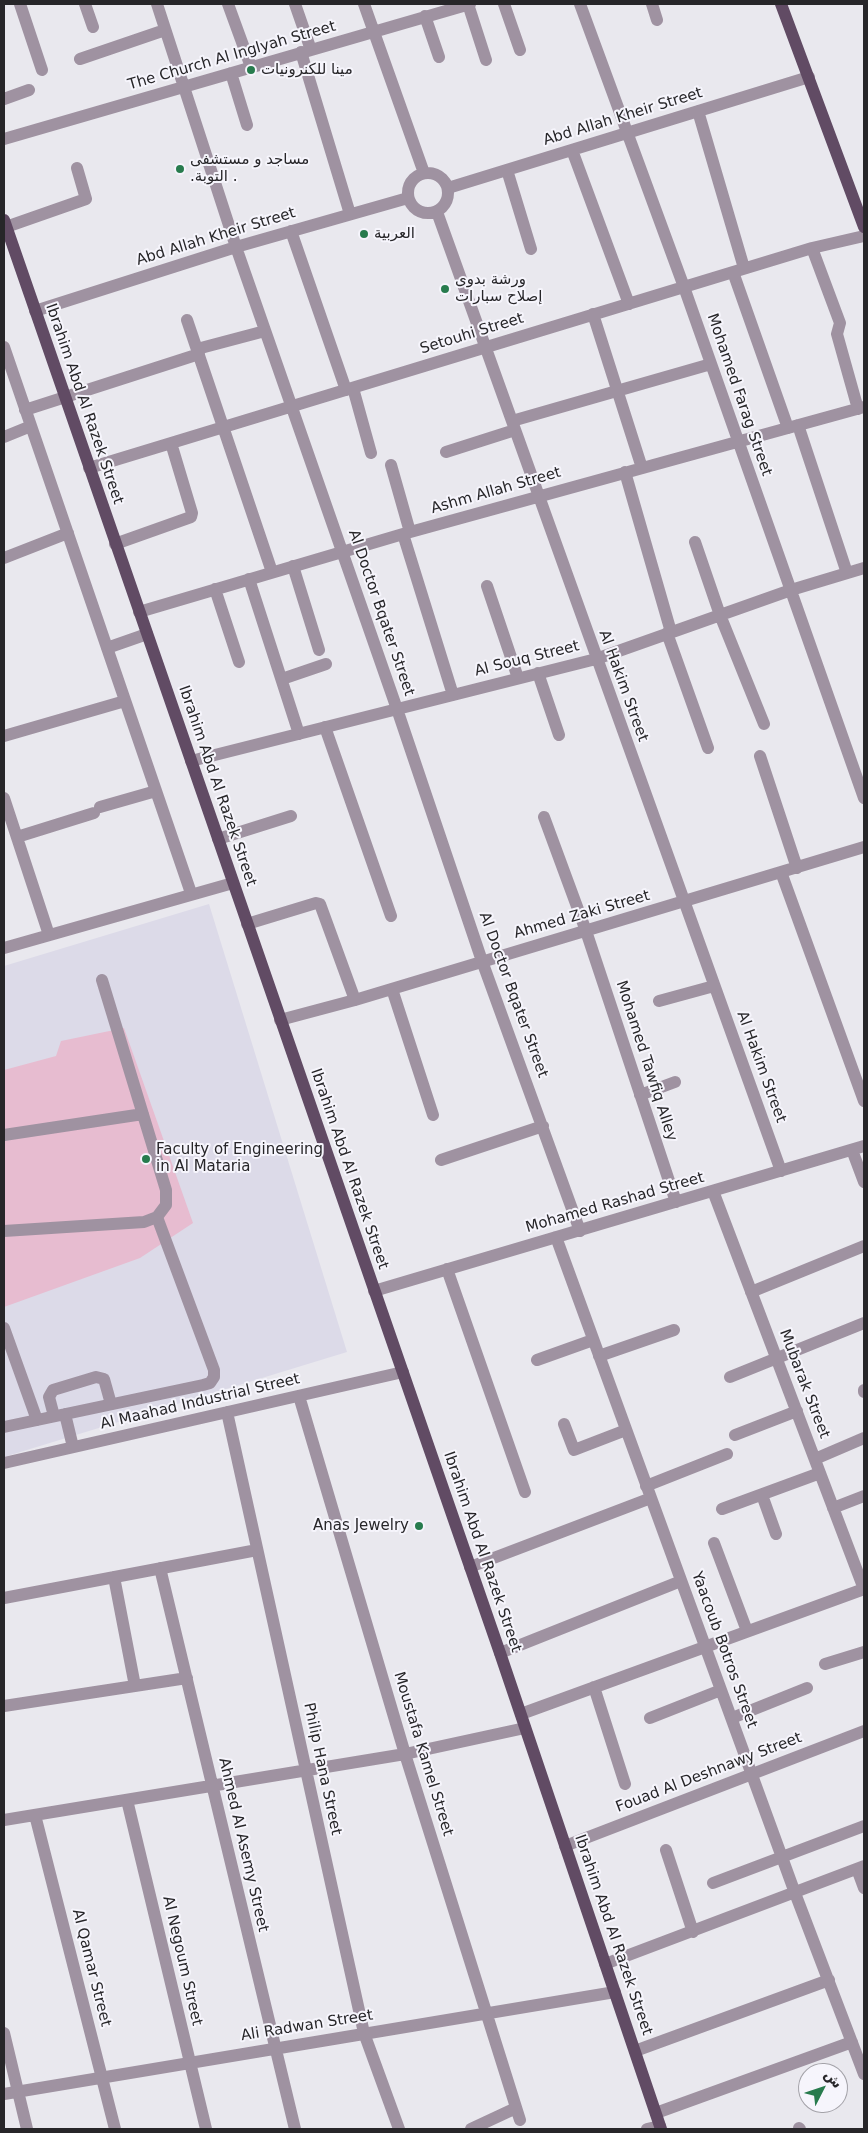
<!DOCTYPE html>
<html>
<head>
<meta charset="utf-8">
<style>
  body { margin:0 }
  #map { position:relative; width:868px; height:2133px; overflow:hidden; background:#e9e8ee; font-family:"DejaVu Sans","Noto Sans Arabic",sans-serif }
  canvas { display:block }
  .frame { position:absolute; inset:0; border:5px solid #272629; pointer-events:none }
  .north { position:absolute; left:798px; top:2063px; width:50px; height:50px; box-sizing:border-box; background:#f6f5fc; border:1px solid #a3a2a8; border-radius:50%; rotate:49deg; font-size:14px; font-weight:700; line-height:20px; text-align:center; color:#272629 }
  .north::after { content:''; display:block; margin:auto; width:18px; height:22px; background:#277b4d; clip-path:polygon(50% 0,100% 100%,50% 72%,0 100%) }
</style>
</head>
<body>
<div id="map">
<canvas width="868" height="2133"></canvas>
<div class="frame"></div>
<div class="north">ش</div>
</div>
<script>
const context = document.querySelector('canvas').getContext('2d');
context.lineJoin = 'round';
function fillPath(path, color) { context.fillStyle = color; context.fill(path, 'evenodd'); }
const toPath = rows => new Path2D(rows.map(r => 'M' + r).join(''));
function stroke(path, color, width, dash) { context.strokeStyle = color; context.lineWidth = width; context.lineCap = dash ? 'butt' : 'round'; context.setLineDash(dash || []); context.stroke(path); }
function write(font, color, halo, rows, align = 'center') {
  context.font = font + ' "DejaVu Sans","Noto Sans Arabic",sans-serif'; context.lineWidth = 4; context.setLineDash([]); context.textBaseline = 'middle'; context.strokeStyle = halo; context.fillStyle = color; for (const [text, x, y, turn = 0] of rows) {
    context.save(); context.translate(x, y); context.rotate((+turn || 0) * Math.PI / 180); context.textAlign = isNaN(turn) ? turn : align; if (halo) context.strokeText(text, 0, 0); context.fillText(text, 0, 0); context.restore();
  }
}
const built = toPath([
  [209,904,347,1352,4,1457,4,966]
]);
const green = toPath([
  [124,1028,193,1223,140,1258,4,1307,4,1070,56,1056,61,1041]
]);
const minor = toPath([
  [20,4,42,70],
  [85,4,93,27],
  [157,4,236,247,397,709,482,961,580,1231],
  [228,4,251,67],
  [295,4,311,50],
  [364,4,424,173],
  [468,4,486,60],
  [504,4,520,50],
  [580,4,684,287,864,798],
  [652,4,657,20],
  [425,16,439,57],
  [301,52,350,214],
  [80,59,165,30],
  [231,73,247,125],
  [4,99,29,90],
  [698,111,744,268],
  [4,139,470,4],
  [572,150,629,304],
  [507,170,531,249],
  '408 193a20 20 0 1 1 40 0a20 20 0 1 1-40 0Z',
  [448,188,809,77],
  [437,212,781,1171],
  [6,227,86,199,77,168],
  [291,231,346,390],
  [812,248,840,323,837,334,858,409],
  [733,272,788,428],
  [35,311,236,247,408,198],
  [593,314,642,468],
  [187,320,272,572],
  [4,347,191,893],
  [197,349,265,331],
  [353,388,371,453],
  [25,410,199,354],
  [512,421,711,364],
  [798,425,847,573],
  [4,437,31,426],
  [446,452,515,430],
  [391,465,410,532],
  [89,468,812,248,864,236],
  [625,472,671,632],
  [403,534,453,695],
  [695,542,720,615,764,724],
  [115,544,191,517,192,513,171,443],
  [4,558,68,533],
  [293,566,319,650],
  [249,579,299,734],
  [487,586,518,678],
  [215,589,239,662],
  [139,612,403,534,864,407],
  [667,633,708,748],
  [107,648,147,634],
  [538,673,559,735],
  [282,679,326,664],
  [325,727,391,916],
  [4,736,125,701],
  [760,756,797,868],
  [191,761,596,659,791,590,864,568],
  [4,798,49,935],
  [100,807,156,791],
  [544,817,586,931,676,1202],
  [17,837,94,813],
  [218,839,291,816],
  [781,872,864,1101],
  [247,924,316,903,320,904,355,1000],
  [4,948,233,883],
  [392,989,433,1115],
  [659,1001,714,986],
  [280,1020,355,1000,864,847],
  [640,1095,675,1082],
  [4,1135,143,1114],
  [852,1150,864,1182],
  [441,1160,543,1126],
  [713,1191,864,1589],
  [4,1231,144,1222,157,1217,166,1205,166,1190,102,980],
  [556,1237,795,1893,864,2074],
  [447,1269,525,1492],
  [374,1291,864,1146],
  [751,1292,864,1246],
  [4,1328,37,1420],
  [599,1356,674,1330],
  [537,1360,593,1340],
  [730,1377,864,1323],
  [864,1390,864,1392],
  [299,1396,405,1754,520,2120],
  [227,1412,364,2033,399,2129],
  [65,1414,73,1447],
  [54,1416,49,1397,53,1390,96,1377,104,1379,111,1404],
  [564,1424,574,1450,626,1430],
  [4,1427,203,1385,210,1383,214,1377,214,1370,157,1217],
  [735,1435,797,1411],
  [815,1459,864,1438],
  [4,1463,403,1372],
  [646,1486,727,1454],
  [762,1495,776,1534],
  [833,1508,864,1496],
  [722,1509,820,1473],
  [714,1543,747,1631],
  [470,1567,651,1498],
  [160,1568,295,2129],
  [114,1577,135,1686],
  [4,1598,257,1550],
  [500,1653,681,1581],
  [825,1664,864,1652],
  [594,1687,625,1784],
  [4,1706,187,1678],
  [521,1714,864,1589],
  [650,1718,721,1690],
  [732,1718,807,1688],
  [127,1800,206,2129],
  [35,1815,115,2129],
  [4,1820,405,1754,525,1728],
  [565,1846,864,1731],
  [666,1850,693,1932],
  [857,1869,864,1888],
  [713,1883,864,1826],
  [605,1964,864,1866],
  [4,2033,27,2129],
  [635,2051,829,1980],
  [4,2094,615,1992],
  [656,2113,852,2042],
  [799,2128,800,2129],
  [471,2129,516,2108],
  [647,2129,660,2126]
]);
const major = toPath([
  [781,4,864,227],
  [4,220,500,1653,661,2129]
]);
const markers = [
  [251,70,5,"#277b4d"],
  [180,169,5,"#277b4d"],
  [364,234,5,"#277b4d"],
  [445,289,5,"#277b4d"],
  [146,1159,5,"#277b4d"],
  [419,1526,5,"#277b4d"]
];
const streetNames = [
  ["The Church Al Inglyah Street",232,56,-16],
  ["Abd Allah Kheir Street",623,117,-17],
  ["Abd Allah Kheir Street",216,237,-17],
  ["Setouhi Street",472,334,-17],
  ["Mohamed Farag Street",739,395,71],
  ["Ibrahim Abd Al Razek Street",84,404,71],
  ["Ashm Allah Street",496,491,-16],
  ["Al Doctor Bqater Street",381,613,71],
  ["Al Souq Street",527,659,-14],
  ["Al Hakim Street",623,686,70],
  ["Ibrahim Abd Al Razek Street",217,786,71],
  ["Ahmed Zaki Street",582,915,-16],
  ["Al Doctor Bqater Street",513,995,70],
  ["Mohamed Tawfiq Alley",646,1061,72],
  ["Al Hakim Street",761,1067,70],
  ["Ibrahim Abd Al Razek Street",349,1169,71],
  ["Mohamed Rashad Street",615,1203,-16],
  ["Mubarak Street",804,1384,69],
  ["Al Maahad Industrial Street",200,1402,-13],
  ["Ibrahim Abd Al Razek Street",482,1552,71],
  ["Yaacoub Botros Street",724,1650,70],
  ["Moustafa Kamel Street",423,1754,73],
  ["Philip Hana Street",322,1769,78],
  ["Fouad Al Deshnawy Street",709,1773,-21],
  ["Ahmed Al Asemy Street",243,1845,77],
  ["Ibrahim Abd Al Razek Street",613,1935,71],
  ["Al Negoum Street",182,1961,77],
  ["Al Qamar Street",91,1968,76],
  ["Ali Radwan Street",307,2026,-9]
];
const poiNames = [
  ["مينا للكنرونيات",261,70],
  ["مساجد و مستشفى",190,160],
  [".التوبة .",190,177],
  ["العربية",374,234],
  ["ورشة بدوى",455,280],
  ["إصلاح سبارات",455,297],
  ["Faculty of Engineering",156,1150],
  ["in Al Mataria",156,1167],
  ["Anas Jewelry",409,1526,"right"]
];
fillPath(built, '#dcdae8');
fillPath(green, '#e7bcd0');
stroke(minor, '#9f92a1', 12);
stroke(major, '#614b64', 12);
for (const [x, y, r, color] of markers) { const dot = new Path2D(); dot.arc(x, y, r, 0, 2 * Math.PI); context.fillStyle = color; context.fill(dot); stroke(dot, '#f6f5fc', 2); }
write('15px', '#272629', '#f6f5fc', streetNames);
write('15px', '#272629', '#f6f5fc', poiNames, 'left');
</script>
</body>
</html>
